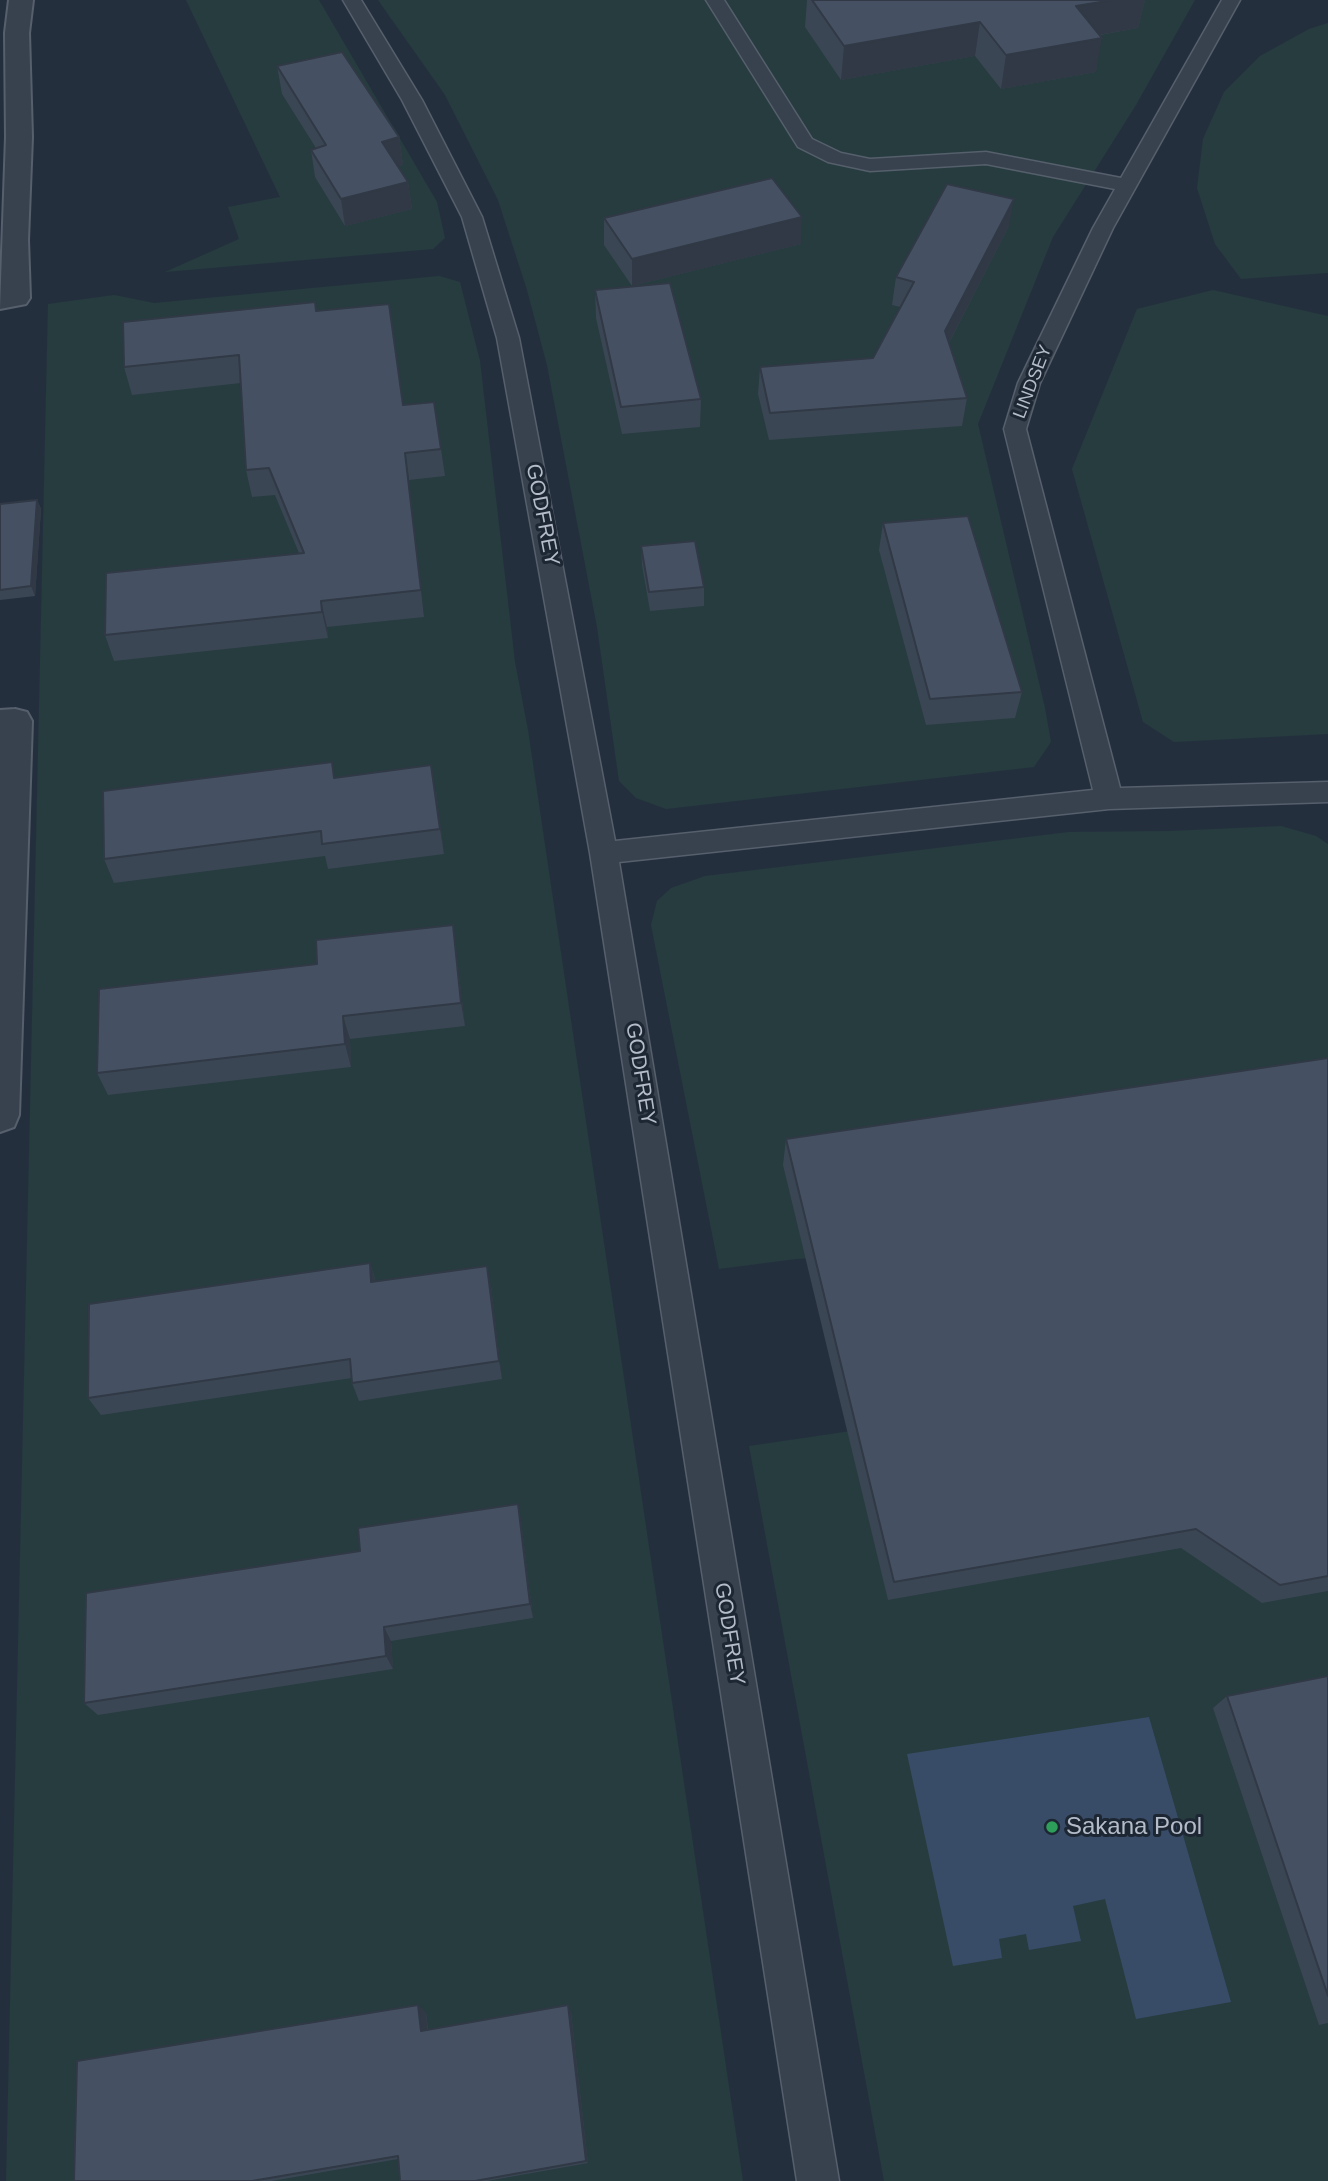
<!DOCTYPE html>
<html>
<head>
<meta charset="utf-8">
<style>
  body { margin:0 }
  canvas { display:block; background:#242f3e }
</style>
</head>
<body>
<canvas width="1328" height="2181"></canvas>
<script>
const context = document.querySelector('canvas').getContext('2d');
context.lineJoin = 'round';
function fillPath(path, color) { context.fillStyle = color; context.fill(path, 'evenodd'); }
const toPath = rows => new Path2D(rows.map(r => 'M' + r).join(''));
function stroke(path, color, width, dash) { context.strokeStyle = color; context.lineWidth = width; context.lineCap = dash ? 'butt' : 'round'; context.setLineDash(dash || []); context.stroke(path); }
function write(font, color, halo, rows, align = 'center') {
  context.font = font + ' Helvetica,sans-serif'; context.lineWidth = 6; context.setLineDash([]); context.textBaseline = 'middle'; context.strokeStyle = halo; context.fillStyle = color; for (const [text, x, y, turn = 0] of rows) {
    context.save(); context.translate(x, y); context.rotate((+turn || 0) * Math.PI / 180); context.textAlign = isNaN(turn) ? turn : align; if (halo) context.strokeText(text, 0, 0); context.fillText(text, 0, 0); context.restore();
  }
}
const green = toPath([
  [186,0,319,0,437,202,445,238,433,249,165,272,239,239,228,207,280,197],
  [378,0,1195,0,1136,105,1053,237,978,424,1045,708,1051,742,1034,767,666,809,636,798,619,781,597,627,547,365,527,290,498,200,445,95],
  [1328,23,1328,273,1241,279,1215,244,1197,188,1203,139,1224,92,1260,56,1309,29],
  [439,276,460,282,480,361,515,662,528,730,743,2181,6,2181,48,304,114,295,154,303],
  [1213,290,1328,316,1328,734,1174,742,1143,722,1072,469,1137,309],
  [1281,826,1316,836,1328,844,1328,1230,796,1259,719,1269,651,925,657,901,671,888,705,876,1069,832,1170,831],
  [1328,1361,1328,2181,884,2181,749,1446]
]);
const water = toPath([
  [1149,1717,1231,2002,1136,2019,1105,1899,1073,1906,1081,1941,1029,1950,1026,1934,999,1939,1002,1958,953,1966,907,1754]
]);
const service = toPath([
  [343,0,361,0,422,100,482,217,519,338,615,841,1093,790,1004,429,1018,383,1093,228,1115,189,986,164,870,171,828,162,798,147,706,0,724,0,812,139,841,153,870,159,986,152,1121,178,1222,0,1240,0,1113,228,1040,383,1026,429,1120,788,1328,782,1328,802,1109,809,619,862,839,2181,797,2181,590,853,497,338,462,217,402,100,343,0]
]);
const minor = toPath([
  [9,0,33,0,29,33,32,137,28,240,30,298,26,304,0,309,6,137,5,33,9,0],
  [15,709,27,712,32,721,19,1115,14,1127,0,1132,0,710,15,709]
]);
const wall = toPath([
  [807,0,1145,0,1138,28,1100,35,1096,72,1001,89,975,56,841,80,805,27],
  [277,66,399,137,403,165,398,166,408,182,412,209,345,226,315,177,311,150,316,148,282,94],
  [604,218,801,244,632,286,604,245],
  [1009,226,949,343,967,398,962,426,769,440,758,394,760,367,873,358,900,307,892,305,896,277],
  [595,290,701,399,700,427,622,434,596,318],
  [315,302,317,311,403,405,441,449,445,476,409,480,424,617,327,627,328,638,114,661,105,635,299,553,275,495,252,497,246,470,241,383,132,395,124,367],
  [37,500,41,509,35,596,0,600,0,504],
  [883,523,1022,692,1015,718,926,725,879,550],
  [641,546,704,587,704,606,650,611,642,565],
  [335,777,436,791,444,854,328,869,325,856,114,883,104,859],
  [453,925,456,949,465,1026,350,1039,351,1067,108,1095,97,1073,317,964],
  [1328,1058,1328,1591,1262,1603,1181,1548,888,1600,783,1165,786,1139],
  [370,1263,376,1282,491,1286,502,1379,359,1401,352,1383,352,1378,101,1415,88,1398],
  [518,1504,521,1520,533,1618,391,1641,393,1669,98,1715,84,1703,360,1551],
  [1328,1676,1328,2023,1319,2025,1213,1708,1227,1696],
  [426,2012,428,2030,571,2012,588,2163,487,2181,400,2181,398,2159,272,2181,74,2181]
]);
const shadedWall = toPath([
  [1113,0,1145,0,1138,28,1069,40,1076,6],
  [980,22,975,56,841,80,844,46],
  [1102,38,1096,72,1001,89,1006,55],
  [399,137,403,165,385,169,382,142],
  [408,182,412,209,345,226,341,199],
  [1014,199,1009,226,941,358,945,331],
  [802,217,801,244,632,286,632,259],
  [405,453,409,480,424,617,421,590],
  [37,500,41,509,35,596,31,586],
  [321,601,327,627,328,638,322,612],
  [431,765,436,791,444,854,440,829],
  [453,925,456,949,465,1026,461,1003],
  [343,1016,350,1039,351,1067,345,1044],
  [370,1263,376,1283,371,1282],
  [487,1266,491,1286,502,1379,499,1361],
  [518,1504,521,1520,533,1618,530,1604],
  [384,1627,391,1641,393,1669,386,1656],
  [418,2005,426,2012,428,2037,421,2031],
  [568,2005,571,2012,588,2163,586,2161]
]);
const building = toPath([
  [812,0,1113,0,1076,6,1102,38,1006,55,980,22,844,46,812,0],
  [342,52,399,137,382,142,408,182,341,199,311,150,326,145,277,66,342,52],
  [772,178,802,217,632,259,604,218,772,178],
  [947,184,1014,199,945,331,967,398,770,413,760,367,873,358,914,282,896,277,947,184],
  [670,283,701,399,621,407,595,290,670,283],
  [315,302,316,311,389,304,403,405,434,402,441,449,405,453,421,590,321,601,322,612,105,635,106,573,304,553,269,468,246,470,239,355,124,367,123,322,315,302],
  [37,500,31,586,0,590,0,504,37,500],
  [968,516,1022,692,930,699,883,523,968,516],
  [695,541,704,587,649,592,641,546,695,541],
  [332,762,334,778,431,765,440,829,322,844,321,831,104,859,103,791,332,762],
  [453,925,461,1003,343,1016,345,1044,97,1073,99,989,317,964,316,940,453,925],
  [1328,1058,1328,1576,1280,1585,1196,1529,894,1582,786,1139,1328,1058],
  [370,1263,371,1282,487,1266,499,1361,352,1383,350,1359,88,1398,89,1304,370,1263],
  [518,1504,530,1604,384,1627,386,1656,84,1703,86,1593,360,1551,358,1528,518,1504],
  [1328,1676,1328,1996,1227,1696,1328,1676],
  [418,2005,421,2031,568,2005,586,2161,475,2181,400,2181,398,2156,252,2181,74,2181,77,2061,418,2005]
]);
const markers = [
  [1052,1827,7,"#2e9e5b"]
];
const farStreetnames = [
  ["LINDSEY",1033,382,-69]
];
const streetNames = [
  ["GODFREY",542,515,79],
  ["GODFREY",640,1074,81],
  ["GODFREY",729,1634,81]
];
const nearPoinames = [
  ["Sakana Pool",1066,1827]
];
fillPath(green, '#263c3f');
fillPath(water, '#394c67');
stroke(service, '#565f6c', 3);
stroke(minor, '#565f6c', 4);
fillPath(service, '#38414e');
fillPath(minor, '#38414e');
fillPath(wall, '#3b4654');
fillPath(shadedWall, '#303945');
fillPath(building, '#455162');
stroke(building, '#303945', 2);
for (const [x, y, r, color] of markers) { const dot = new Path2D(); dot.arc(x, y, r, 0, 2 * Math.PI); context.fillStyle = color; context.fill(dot); stroke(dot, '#1d2633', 2.5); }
write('18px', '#b4bcc9', '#1d2633', farStreetnames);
write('21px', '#b4bcc9', '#1d2633', streetNames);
write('24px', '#b4bcc9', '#1d2633', nearPoinames, 'left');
</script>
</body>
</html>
